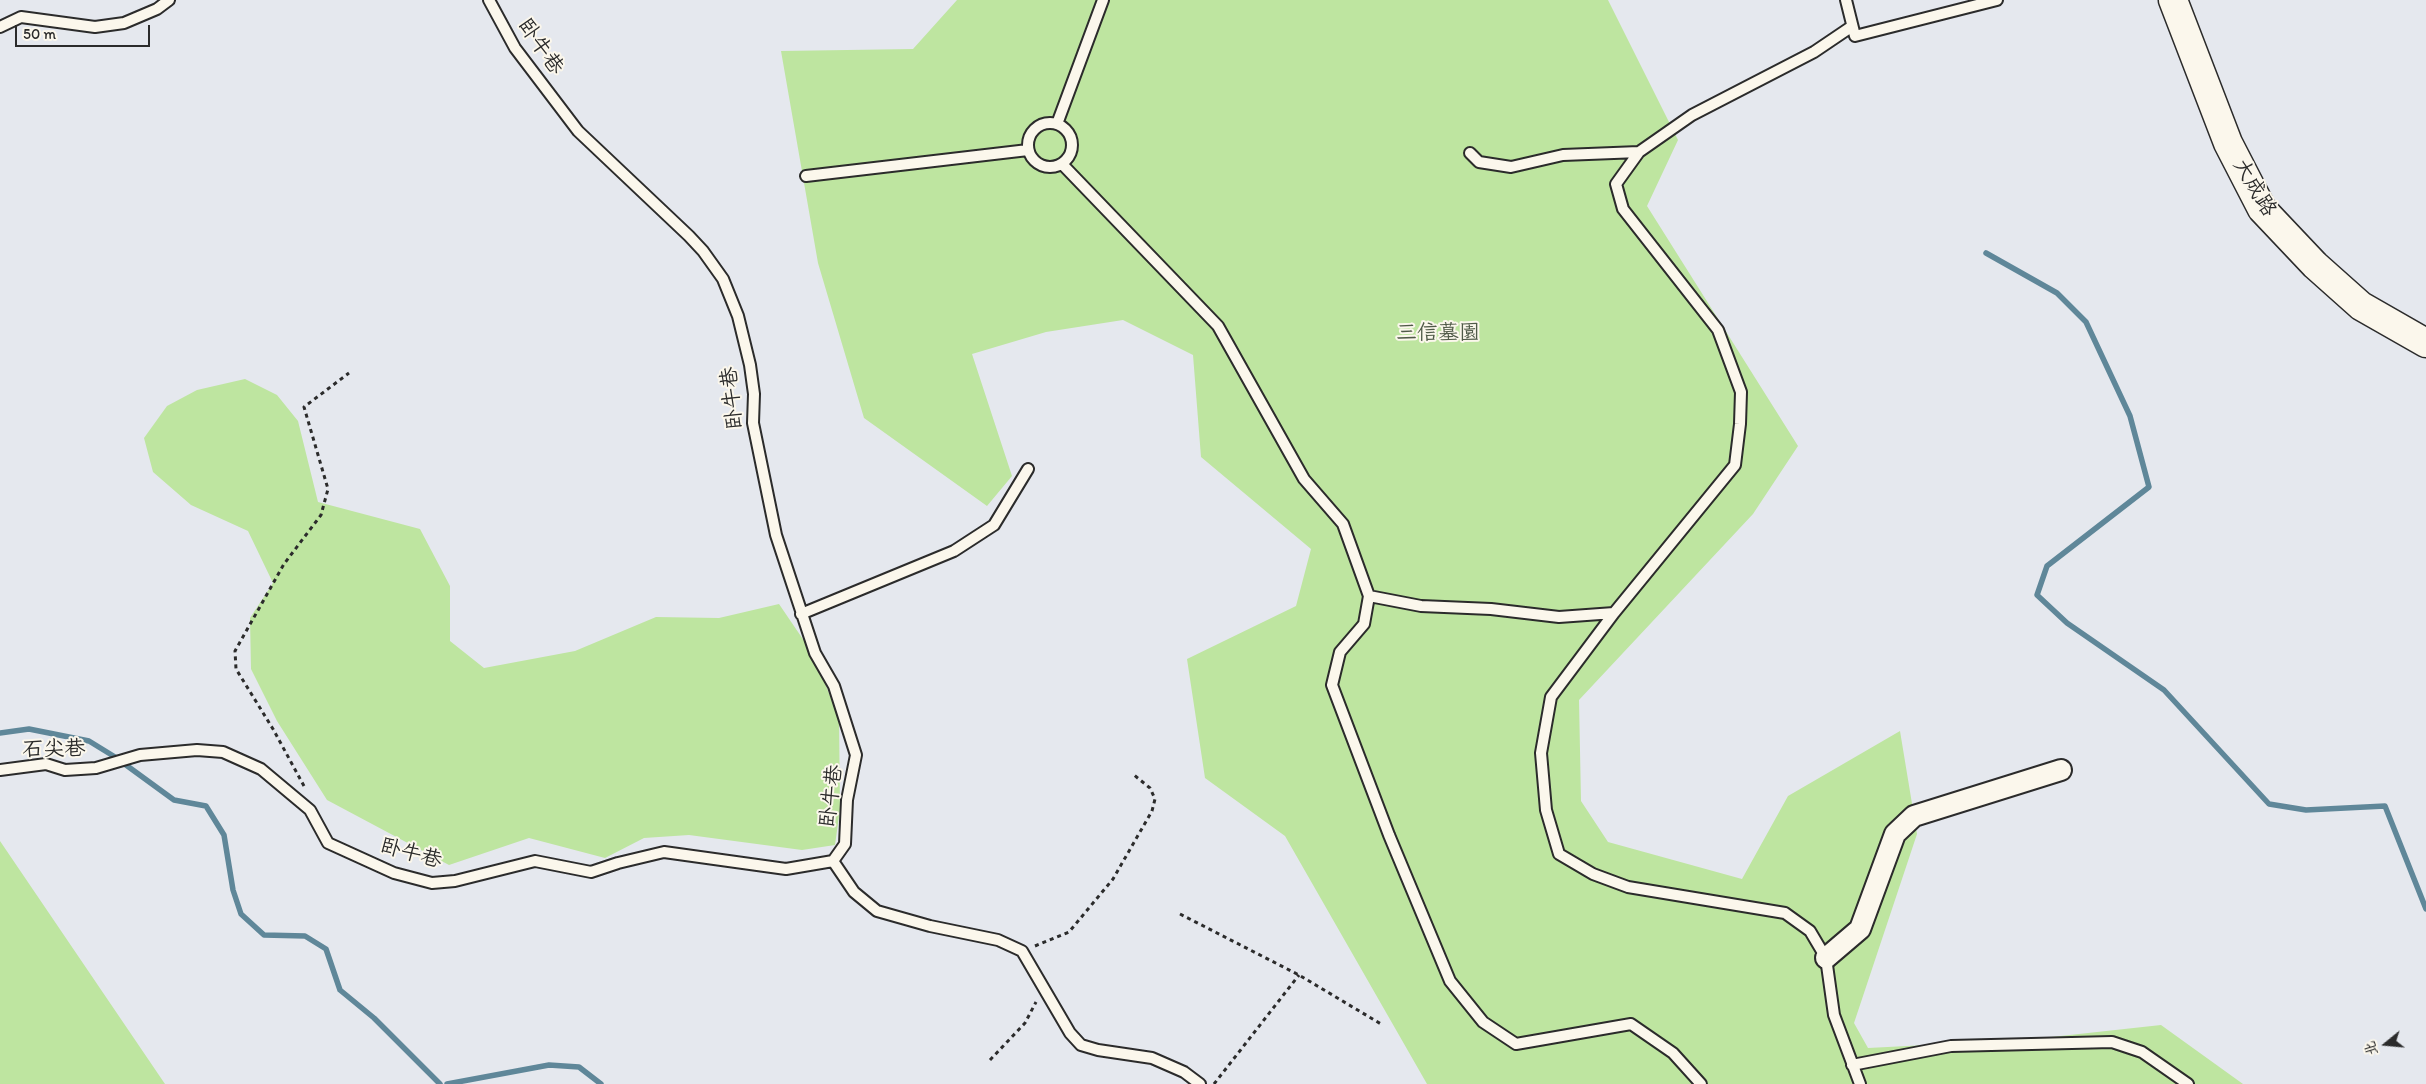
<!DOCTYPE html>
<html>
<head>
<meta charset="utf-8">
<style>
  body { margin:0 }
  #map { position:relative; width:2426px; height:1084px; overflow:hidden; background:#e5e8ee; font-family:Itim,"LXGW WenKai TC",sans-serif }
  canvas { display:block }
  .north { position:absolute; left:2361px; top:1019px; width:50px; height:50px; -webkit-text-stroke:4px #fbf7ec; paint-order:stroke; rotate:253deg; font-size:14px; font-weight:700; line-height:20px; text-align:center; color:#2b2b2b }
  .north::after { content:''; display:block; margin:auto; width:18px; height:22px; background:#2b2b2b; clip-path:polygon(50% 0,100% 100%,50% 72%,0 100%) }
  .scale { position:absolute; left:15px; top:25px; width:135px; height:22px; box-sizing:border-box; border:2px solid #2b2b2b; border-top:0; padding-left:6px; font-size:15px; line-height:18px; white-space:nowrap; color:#2b2b2b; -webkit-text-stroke:4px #fbf7ec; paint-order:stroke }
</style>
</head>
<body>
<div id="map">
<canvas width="2426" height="1084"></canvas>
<div class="north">北</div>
<div class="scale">50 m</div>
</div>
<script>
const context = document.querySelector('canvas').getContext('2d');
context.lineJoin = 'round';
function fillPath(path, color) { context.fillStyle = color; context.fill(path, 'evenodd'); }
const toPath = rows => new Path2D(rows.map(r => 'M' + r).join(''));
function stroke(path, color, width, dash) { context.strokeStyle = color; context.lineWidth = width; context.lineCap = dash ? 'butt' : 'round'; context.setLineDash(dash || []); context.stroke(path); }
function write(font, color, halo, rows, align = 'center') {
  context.font = font + ' Itim,"LXGW WenKai TC",sans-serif'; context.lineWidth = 4; context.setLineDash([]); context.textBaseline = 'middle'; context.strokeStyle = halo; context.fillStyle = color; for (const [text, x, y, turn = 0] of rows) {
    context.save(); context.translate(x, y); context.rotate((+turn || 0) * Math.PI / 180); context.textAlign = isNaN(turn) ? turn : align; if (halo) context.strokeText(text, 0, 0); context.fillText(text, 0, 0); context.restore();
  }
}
const green = toPath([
  [957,0,1608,0,1678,140,1647,206,1798,446,1753,514,1579,700,1581,801,1608,842,1742,879,1788,796,1900,731,1917,834,1854,1023,1868,1048,2024,1040,2161,1025,2243,1084,1427,1084,1285,836,1205,778,1187,659,1296,606,1311,549,1201,457,1193,355,1123,320,1046,332,972,354,1012,476,987,506,864,418,818,263,781,51,913,49],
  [245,379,277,395,298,421,318,502,420,529,450,586,450,641,484,668,575,651,656,617,719,618,779,604,813,654,839,718,840,809,835,845,802,850,689,835,644,838,605,858,529,838,449,865,327,800,277,721,251,669,250,618,273,583,248,531,191,505,153,472,144,438,167,406,197,390],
  [0,841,165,1084,0,1084]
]);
const stream = toPath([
  [1986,253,2057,293,2086,322,2130,416,2149,487,2047,566,2037,595,2067,623,2164,690,2269,804,2306,810,2385,806,2426,909],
  [0,733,29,729,89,741,115,757,174,800,206,806,224,835,233,890,241,914,264,935,305,936,326,949,340,990,374,1018,440,1084],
  [447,1084,549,1065,579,1067,601,1084]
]);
const path = toPath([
  [304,786,273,729,236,669,235,651,284,564,321,515,328,489,304,407,349,373],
  [1180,914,1299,975,1381,1024],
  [1035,946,1069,932,1113,879,1152,811,1155,799,1150,788,1134,775],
  [990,1060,1025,1023,1036,1002],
  [1214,1084,1299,975]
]);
const lane = toPath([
  [1846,0,1855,36,1997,0],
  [0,27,21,17,95,27,124,23,157,9,169,0],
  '1028 145a22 22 0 1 1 44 0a22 22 0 1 1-44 0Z',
  [1057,124,1103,0],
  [1470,153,1479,162,1511,167,1563,155,1639,152,1692,115,1814,52,1851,27],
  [1062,164,1218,326,1304,479,1343,524,1369,596,1364,624,1340,652,1332,685,1389,835,1450,981,1483,1022,1516,1044,1631,1024,1673,1053,1701,1084],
  [806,176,1028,150],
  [1369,596,1421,606,1491,609,1559,617,1614,613,1735,465,1740,424,1741,392,1718,330,1623,209,1616,184,1639,152],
  [1614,613,1551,697,1541,753,1546,810,1559,854,1593,874,1628,887,1785,913,1810,931,1826,958,1834,1015,1860,1084],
  [801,614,954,551,994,525,1028,469],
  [0,770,46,764,65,770,96,768,140,755,197,750,223,752,261,769,310,810,328,843,394,873,432,883,455,881,535,861,591,872,618,863,664,852,786,869,833,861,845,844,847,800,856,755,834,686,815,653,776,535,753,423,754,394,750,365,738,316,723,279,703,251,689,236,578,131,515,48,489,0],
  [833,861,854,892,877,911,930,926,998,940,1022,951,1070,1033,1081,1045,1098,1050,1152,1058,1184,1072,1200,1084],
  [1852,1065,1951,1046,2112,1042,2142,1052,2188,1084]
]);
const street = toPath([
  [1826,958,1860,929,1895,834,1914,816,2061,770]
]);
const secondary = toPath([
  [2173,0,2228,143,2262,209,2315,265,2361,306,2426,343]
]);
const streetNames = [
  ["卧牛巷",540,47,55],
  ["大成路",2254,188,59],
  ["卧牛巷",733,398,-96],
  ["石尖巷",54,750,-1],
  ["卧牛巷",832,796,-83],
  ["卧牛巷",411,854,15]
];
const parkNames = [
  ["三信墓園",1438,334]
];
fillPath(green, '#bee5a0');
stroke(stream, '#5f8799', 5.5);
stroke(lane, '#2b2b2b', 14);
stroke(street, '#2b2b2b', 24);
stroke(secondary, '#2b2b2b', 31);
stroke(path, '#2b2b2b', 3, [4, 4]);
stroke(lane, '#fbf7ec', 10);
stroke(street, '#fbf7ec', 20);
stroke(secondary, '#fbf7ec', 28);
write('21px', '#2b2b2b', '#fbf7ec', streetNames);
write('21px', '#505a48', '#fbf7ec', parkNames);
</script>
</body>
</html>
